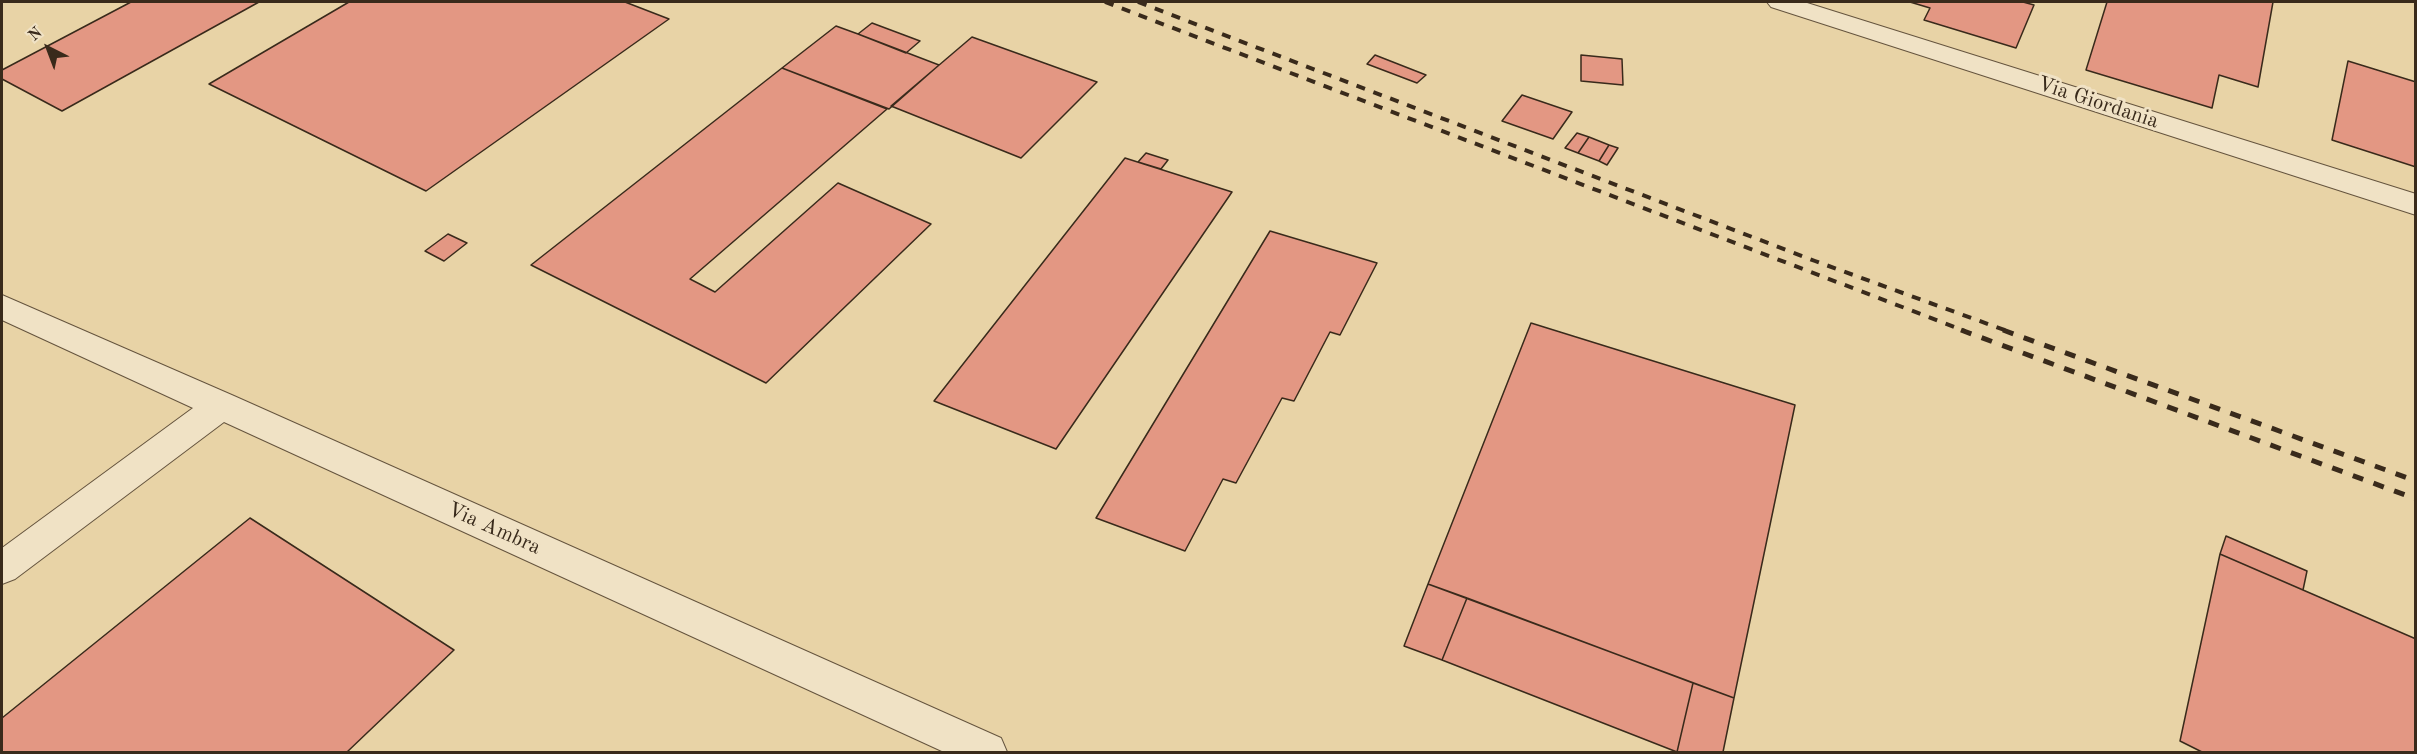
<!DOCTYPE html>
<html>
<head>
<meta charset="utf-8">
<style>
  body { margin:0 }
  #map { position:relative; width:2417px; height:754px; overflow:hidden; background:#e8d3a6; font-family:"Old Standard TT",serif }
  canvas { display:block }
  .frame { position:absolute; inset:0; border:3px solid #392a1b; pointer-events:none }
  .north { position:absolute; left:18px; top:18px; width:60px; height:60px; -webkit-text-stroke:4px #f0e2c5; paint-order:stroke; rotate:318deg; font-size:16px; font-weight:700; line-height:24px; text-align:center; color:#392a1b }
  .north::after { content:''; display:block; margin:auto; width:21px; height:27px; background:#392a1b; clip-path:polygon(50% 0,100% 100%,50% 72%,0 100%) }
</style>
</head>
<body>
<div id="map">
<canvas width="2417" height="754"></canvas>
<div class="frame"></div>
<div class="north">N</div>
</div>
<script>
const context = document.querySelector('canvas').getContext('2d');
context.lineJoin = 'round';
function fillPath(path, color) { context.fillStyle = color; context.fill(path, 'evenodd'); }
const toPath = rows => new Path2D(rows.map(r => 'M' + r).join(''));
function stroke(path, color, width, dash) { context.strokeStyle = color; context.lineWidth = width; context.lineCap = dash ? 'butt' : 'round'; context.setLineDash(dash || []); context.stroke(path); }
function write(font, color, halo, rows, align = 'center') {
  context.font = font + ' "Old Standard TT",serif'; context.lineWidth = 6; context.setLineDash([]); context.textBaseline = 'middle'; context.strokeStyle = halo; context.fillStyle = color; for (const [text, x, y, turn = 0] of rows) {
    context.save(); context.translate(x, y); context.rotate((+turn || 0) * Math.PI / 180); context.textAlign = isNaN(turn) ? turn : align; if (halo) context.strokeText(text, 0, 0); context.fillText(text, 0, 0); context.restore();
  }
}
const building = toPath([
  [131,2,259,2,62,111,2,79,2,70,131,2],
  [349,2,625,2,669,19,426,191,209,84,349,2],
  [1910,2,2023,2,2034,5,2016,48,1924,20,1930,8,1910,2],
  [2107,2,2273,2,2258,87,2219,75,2212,108,2086,70,2107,2],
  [872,23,920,41,906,53,858,34,872,23],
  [836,26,858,34,939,65,889,109,782,68,836,26],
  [972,37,1097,82,1021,158,891,106,972,37],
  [1375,55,1426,75,1417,83,1367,64,1375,55],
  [1581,55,1622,59,1623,85,1581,81,1581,55],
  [2348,61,2416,82,2416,167,2332,140,2348,61],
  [782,68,887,109,690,279,715,292,838,183,931,224,766,383,531,265,782,68],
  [1522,95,1572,112,1553,139,1502,121,1522,95],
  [1577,133,1589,137,1578,153,1565,148,1577,133],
  [1589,137,1609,145,1599,161,1578,153,1589,137],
  [1609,145,1618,148,1607,165,1599,161,1609,145],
  [1146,153,1168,160,1161,169,1138,162,1146,153],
  [1125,158,1232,192,1056,449,934,401,1125,158],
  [1270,231,1377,263,1340,335,1330,332,1294,401,1282,398,1236,483,1223,479,1185,551,1096,518,1270,231],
  [448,234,467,243,444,261,425,251,448,234],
  [1531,323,1795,405,1734,698,1428,584,1531,323],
  [250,518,454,650,347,752,2,752,2,718,250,518],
  [2226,536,2307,571,2303,590,2220,554,2226,536],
  [2220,554,2416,639,2416,752,2202,752,2180,741,2220,554],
  [1428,584,1467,598,1442,660,1404,646,1428,584],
  [1467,598,1693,683,1677,752,1442,660,1467,598],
  [1693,683,1734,698,1723,752,1677,752,1693,683]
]);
const minor = toPath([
  [1767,2,1804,2,2416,194,2416,215,1771,7,1767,2],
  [2,295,234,396,1001,738,1007,752,944,752,224,422,15,579,2,584,2,548,193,408,2,320,2,295]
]);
const railFar1 = toPath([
  [1105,2,1965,331],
  [1138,2,1815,261,2007,331]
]);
const rail = toPath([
  [1961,330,2416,499],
  [2003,330,2416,481]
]);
const streetNames = [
  ["Via Giordania",2098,103,18],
  ["Via Ambra",494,529,24]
];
fillPath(building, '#e39783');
stroke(building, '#392a1b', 1.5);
stroke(minor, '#65543e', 2);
fillPath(minor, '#f0e2c5');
stroke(railFar1, '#392a1b', 4, [9, 9]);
stroke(rail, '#392a1b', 5, [11, 11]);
write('21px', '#392a1b', '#f0e2c5', streetNames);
</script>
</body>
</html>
